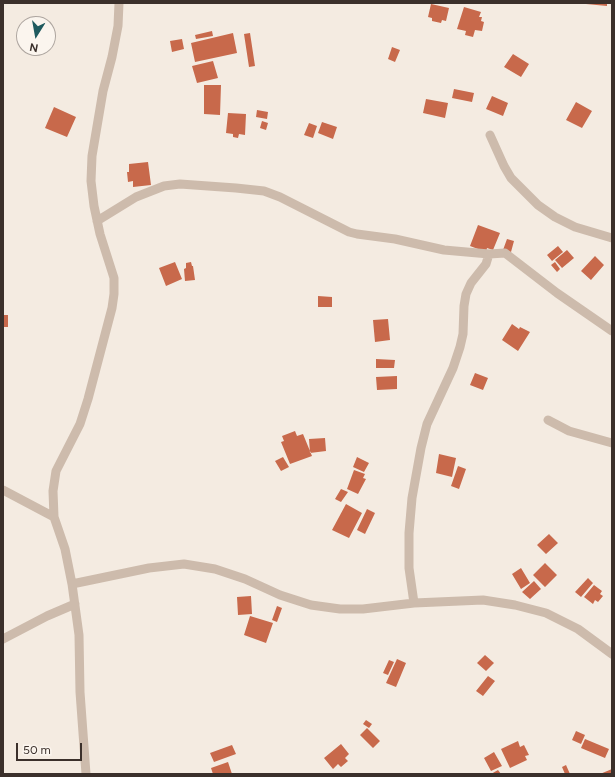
<!DOCTYPE html>
<html>
<head>
<meta charset="utf-8">
<style>
  body { margin:0 }
  #map { position:relative; width:615px; height:777px; overflow:hidden; background:#f4ebe1; font-family:Figtree,sans-serif }
  canvas { display:block }
  .frame { position:absolute; inset:0; border:4px solid #3b302b; pointer-events:none }
  .north { position:absolute; left:16px; top:16px; width:40px; height:40px; box-sizing:border-box; background:#fbf5ee; border:1px solid #aea6a0; border-radius:50%; rotate:191deg; font-size:11px; font-weight:700; line-height:16px; text-align:center; color:#3b302b }
  .north::after { content:''; display:block; margin:auto; width:14px; height:18px; background:#1f5a5e; clip-path:polygon(50% 0,100% 100%,50% 72%,0 100%) }
  .scale { position:absolute; left:16px; top:743px; width:66px; height:18px; box-sizing:border-box; border:2px solid #3b302b; border-top:0; padding-left:5px; font-size:12px; line-height:14px; white-space:nowrap; color:#3b302b; -webkit-text-stroke:3px #fbf5ee; paint-order:stroke }
</style>
</head>
<body>
<div id="map">
<canvas width="615" height="777"></canvas>
<div class="frame"></div>
<div class="north">N</div>
<div class="scale">50 m</div>
</div>
<script>
const context = document.querySelector('canvas').getContext('2d');
context.lineJoin = 'round';
function fillPath(path, color) { context.fillStyle = color; context.fill(path, 'evenodd'); }
const toPath = rows => new Path2D(rows.map(r => 'M' + r).join(''));
function stroke(path, color, width, dash) { context.strokeStyle = color; context.lineWidth = width; context.lineCap = dash ? 'butt' : 'round'; context.setLineDash(dash || []); context.stroke(path); }
const building = toPath([
  [586,3,607,3,607,6,586,4],
  [431,4,449,8,446,21,442,20,441,23,432,21,432,18,428,17],
  [464,7,481,12,479,17,482,17,481,21,484,22,482,31,475,30,473,37,465,35,466,31,457,29],
  [212,31,213,36,196,39,195,35],
  [233,33,237,53,195,62,191,43],
  [250,33,255,66,249,67,244,34],
  [182,39,184,49,172,52,170,41],
  [392,47,400,50,395,62,388,59],
  [513,54,529,64,521,77,504,67],
  [213,61,218,78,197,83,192,66],
  [204,85,221,85,220,115,204,114],
  [454,89,474,93,472,102,452,98],
  [492,96,508,103,503,116,486,109],
  [426,99,448,103,445,118,423,113],
  [576,102,592,111,582,128,566,120],
  [54,107,76,117,67,137,45,128],
  [257,110,268,112,267,119,256,117],
  [228,113,246,114,245,135,239,134,238,138,233,137,233,134,226,133],
  [262,121,268,123,266,130,260,128],
  [322,122,337,127,333,139,318,133],
  [309,123,317,126,313,138,304,135],
  [148,162,151,185,133,187,133,181,128,182,127,172,129,172,129,164],
  [478,225,500,233,493,250,487,248,486,252,470,246],
  [507,239,514,241,511,252,503,250],
  [558,246,563,252,552,261,547,255],
  [567,250,574,258,562,268,555,260],
  [595,256,604,265,591,280,581,271],
  [175,262,182,279,166,286,159,268],
  [191,262,192,266,193,266,195,280,185,281,184,269,186,268,186,263],
  [555,262,560,269,557,272,551,265],
  [318,296,332,297,332,307,318,307],
  [3,315,8,315,8,327,3,327],
  [388,319,390,340,375,342,373,320],
  [512,324,519,329,520,327,530,332,518,351,502,340],
  [376,359,395,360,394,368,376,368],
  [475,373,488,378,483,390,470,385],
  [397,376,397,389,377,390,376,377],
  [295,431,297,436,303,434,312,456,290,464,281,442,284,441,282,436],
  [325,438,326,451,310,453,309,439],
  [439,454,456,458,452,477,436,473],
  [283,457,289,467,281,471,275,461],
  [357,457,369,463,364,472,353,467],
  [458,466,466,469,459,489,451,486],
  [354,470,365,474,363,478,366,479,358,494,347,489],
  [341,489,348,492,341,502,335,499],
  [346,504,362,513,349,538,332,530],
  [367,509,375,513,365,534,357,530],
  [549,534,558,543,546,554,537,545],
  [545,563,557,575,545,587,533,575],
  [521,568,530,583,521,589,512,574],
  [588,578,593,583,581,597,575,592],
  [534,581,541,589,530,599,522,592],
  [594,585,602,591,600,594,603,596,598,602,595,600,593,604,584,597],
  [251,596,252,614,238,615,237,597],
  [277,606,282,608,277,622,272,620],
  [250,616,273,623,266,643,244,635],
  [485,655,494,663,486,671,477,663],
  [397,659,406,663,396,687,386,683],
  [389,660,394,662,388,675,383,673],
  [488,676,495,681,483,696,476,691],
  [366,720,372,724,369,728,363,724],
  [367,728,380,741,373,748,360,735],
  [576,731,585,735,581,744,572,740],
  [585,739,609,749,605,758,581,748],
  [518,741,520,747,524,745,529,755,525,756,527,760,510,768,501,749],
  [341,744,349,754,345,758,348,761,341,767,338,764,333,769,324,758],
  [232,745,236,754,214,762,210,753],
  [494,752,502,766,491,771,484,758],
  [228,762,232,774,213,774,211,768],
  [566,765,570,774,565,774,562,767],
  [612,769,612,774,600,774],
  [498,770,501,774,491,774]
]);
const street = toPath([
  [490,135,504,166,511,178,538,205,555,217,575,227,612,238],
  [97,221,136,197,164,186,180,184,236,188,264,191,280,197,349,232,357,234,395,239,444,250,489,254,505,253,557,293,612,331],
  [548,420,569,431,612,443],
  [3,490,54,517],
  [72,584,149,568,184,564,215,569,245,579,280,595,311,605,340,609,363,609,414,603,483,600,515,605,546,613,578,629,612,654],
  [414,603,409,568,409,533,412,498,421,448,427,424,453,368,460,347,463,334,464,306,466,294,471,283,486,264,489,254],
  [3,639,47,616,75,604],
  [86,774,80,692,79,635,72,584,65,549,54,517,53,491,56,471,80,424,88,399,112,308,114,294,114,278,100,234,94,206,91,181,92,156,103,91,112,57,118,26,119,3]
]);
fillPath(building, '#c8694b');
stroke(street, '#cdbbac', 9);
</script>
</body>
</html>
